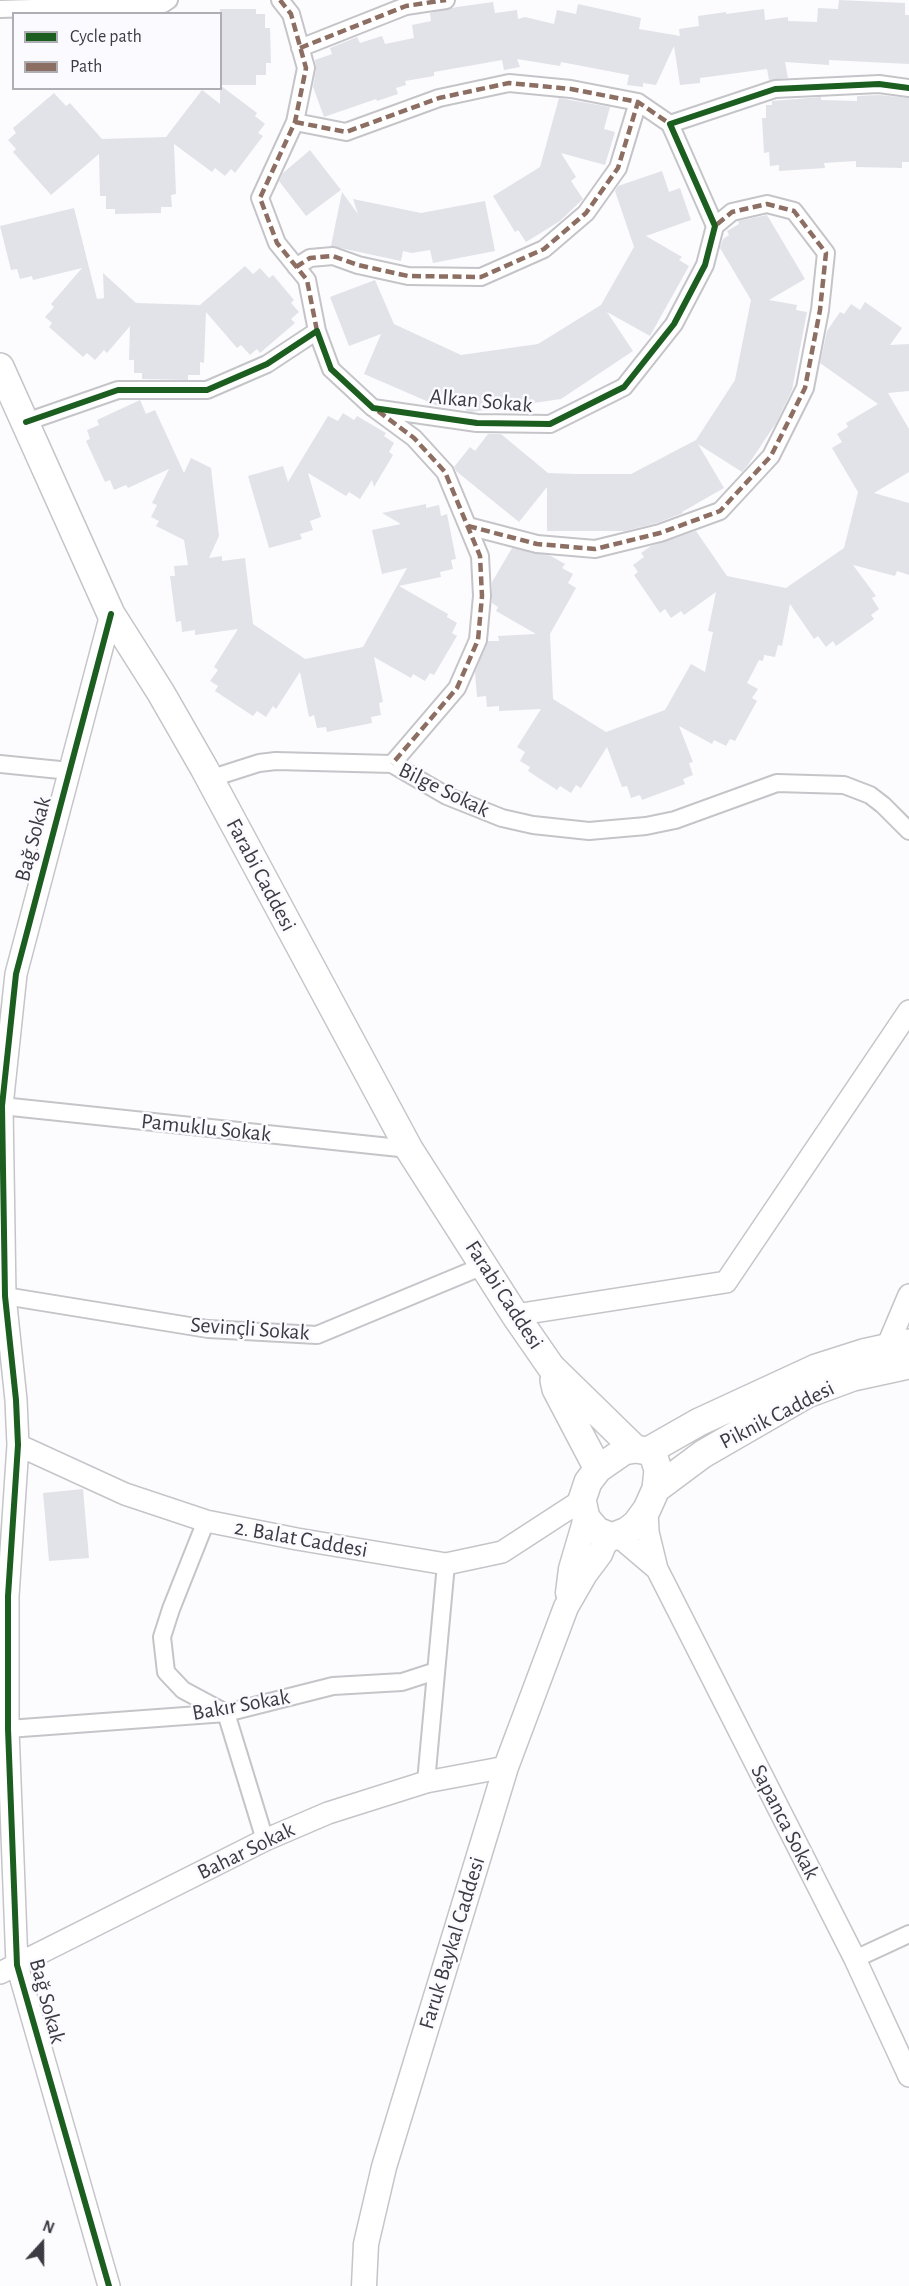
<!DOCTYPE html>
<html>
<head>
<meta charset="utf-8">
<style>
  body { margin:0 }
  #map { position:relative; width:909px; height:2286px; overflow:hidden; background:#fcfcfe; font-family:"Alegreya Sans",sans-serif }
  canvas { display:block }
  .legend { position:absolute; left:12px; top:12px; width:210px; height:78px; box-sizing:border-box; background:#fbfbff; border:2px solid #afaeb4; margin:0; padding:8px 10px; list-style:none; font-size:18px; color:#3c3b43 }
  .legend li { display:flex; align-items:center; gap:12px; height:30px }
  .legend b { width:30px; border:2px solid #afaeb4 }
  .north { position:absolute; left:12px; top:2214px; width:60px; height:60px; -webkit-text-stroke:4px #fbfbff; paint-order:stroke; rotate:21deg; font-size:16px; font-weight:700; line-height:24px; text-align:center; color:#3c3b43 }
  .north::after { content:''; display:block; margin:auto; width:21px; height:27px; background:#3c3b43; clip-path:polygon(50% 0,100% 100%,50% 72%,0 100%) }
</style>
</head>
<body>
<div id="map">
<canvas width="909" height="2286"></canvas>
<ul class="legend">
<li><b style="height:8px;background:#1b5e20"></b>Cycle path</li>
<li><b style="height:8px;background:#8d6e63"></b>Path</li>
</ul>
<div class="north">N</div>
</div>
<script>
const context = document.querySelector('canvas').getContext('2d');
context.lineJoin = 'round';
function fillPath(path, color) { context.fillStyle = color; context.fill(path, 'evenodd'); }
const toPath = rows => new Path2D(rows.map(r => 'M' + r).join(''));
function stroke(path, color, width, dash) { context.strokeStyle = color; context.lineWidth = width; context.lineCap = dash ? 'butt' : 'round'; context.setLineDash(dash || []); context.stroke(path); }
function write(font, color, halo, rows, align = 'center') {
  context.font = font + ' "Alegreya Sans",sans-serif'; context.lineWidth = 5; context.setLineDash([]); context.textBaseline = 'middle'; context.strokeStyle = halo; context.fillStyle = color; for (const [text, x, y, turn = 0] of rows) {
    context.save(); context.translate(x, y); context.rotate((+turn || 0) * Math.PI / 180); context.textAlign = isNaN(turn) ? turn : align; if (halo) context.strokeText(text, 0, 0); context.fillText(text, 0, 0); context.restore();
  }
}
const building = toPath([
  [839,0,905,3,905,15,909,15,909,64,829,60,829,65,785,62,788,78,769,80,767,69,700,78,700,83,680,85,674,46,656,85,643,83,643,87,627,85,629,75,561,62,560,66,517,59,520,67,504,70,502,60,434,72,434,76,405,81,406,85,396,88,398,94,377,101,376,99,324,117,313,87,316,70,315,60,332,54,330,48,357,37,360,43,382,36,385,44,414,38,412,25,431,21,430,13,457,7,493,2,495,13,517,10,518,19,525,17,554,24,557,10,576,14,578,4,641,18,639,29,680,36,679,29,699,26,698,16,726,12,726,14,764,9,765,20,788,17,788,21,817,22,818,8,838,9],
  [220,9,256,9,256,14,265,14,265,28,270,28,271,63,266,63,266,75,256,75,256,85,220,85],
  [220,85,257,113,255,116,265,124,258,133,263,136,235,173,231,169,225,176,215,168,212,172,174,144,176,194,171,195,172,207,161,207,161,213,115,214,115,209,106,209,106,196,100,196,99,154,51,195,13,152,16,149,8,140,16,133,13,128,54,93,66,106,70,103,102,139,166,137,202,90,220,104],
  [879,95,909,98,909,162,902,162,902,168,856,167,856,161,824,163,825,168,779,171,779,165,770,166,769,152,764,153,762,118,766,118,766,105,772,105,772,101,821,97,821,100,857,101,857,96],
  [559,98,610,107,604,129,615,132,605,165,561,153,576,177,571,181,583,199,560,221,526,242,518,230,515,232,493,196,540,167],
  [310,150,341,190,306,216,279,181,283,173],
  [662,171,669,192,680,188,691,220,646,236,682,257,679,260,689,266,650,336,607,312,633,351,561,399,471,412,466,411,466,407,442,396,438,406,364,374,381,334,349,346,330,297,375,280,394,324,461,355,538,344,601,305,634,247,615,191,618,186],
  [342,192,358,214,353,199,421,213,485,201,495,251,433,263,430,250,412,253,403,251,401,261,331,246],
  [74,208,97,299,104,298,103,273,136,303,200,305,245,266,253,274,260,268,269,278,273,275,294,300,291,303,299,312,291,319,295,323,260,353,257,349,250,355,241,345,237,348,206,312,204,363,200,362,200,375,188,375,188,380,142,379,142,373,134,373,134,360,129,360,130,326,107,353,104,350,95,360,87,353,83,357,49,327,52,323,45,317,54,307,51,304,82,268,33,280,32,276,20,279,17,269,11,270,0,226],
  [767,215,805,279,769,300,797,305,796,310,807,312,792,390,776,423,748,465,742,472,698,444,724,488,682,512,683,513,657,523,625,531,547,531,547,487,519,522,456,471,454,467,470,447,475,451,488,434,501,434,548,473,577,474,631,474,696,440,735,380,751,300,720,248,723,239,729,235,727,231,739,224,738,221],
  [865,302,902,328,890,345,909,344,909,391,888,393,909,429,909,472,874,493,909,503,909,575,897,571,895,576,853,565,876,596,872,598,879,609,871,615,874,619,836,646,833,641,826,647,818,636,814,639,790,604,782,646,778,645,775,657,764,655,763,661,759,660,747,683,758,689,752,698,757,701,735,741,730,739,726,746,714,740,712,744,679,726,693,762,689,763,693,775,683,779,685,784,642,800,640,795,631,798,627,786,622,787,607,747,581,788,576,785,571,793,560,786,557,790,528,771,530,767,520,761,525,752,517,747,541,709,499,711,499,706,487,707,486,696,477,697,475,672,488,641,499,641,498,636,536,634,496,611,498,607,492,603,492,582,512,548,551,556,565,564,562,568,573,574,568,583,576,588,550,634,553,699,606,732,665,710,691,664,705,672,713,632,708,631,716,592,684,615,681,611,671,618,665,609,660,613,634,575,638,572,633,565,644,557,641,553,651,546,696,531,727,576,786,588,844,548,858,492,832,448,842,442,837,434,848,427,846,423,878,404,820,363,827,331,840,312,844,314,851,304,860,310],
  [140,400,146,414,155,410,184,473,191,458,211,468,219,536,209,558,222,556,222,561,245,558,253,624,305,659,363,647,407,568,382,574,372,530,401,524,382,513,426,504,426,508,439,505,441,516,447,514,456,559,451,560,453,569,440,572,441,577,399,586,448,614,447,617,457,623,452,633,457,636,434,675,430,673,425,681,413,674,411,678,374,657,383,702,379,703,381,715,371,717,372,723,327,732,326,727,317,728,314,715,309,717,300,672,276,709,273,706,266,717,257,711,253,716,215,691,218,686,210,681,218,670,214,667,238,629,195,635,195,630,182,632,181,621,176,622,170,576,175,576,174,566,188,565,184,540,156,526,159,521,151,517,157,505,152,503,169,469,128,488,126,485,114,490,110,480,105,482,86,441,90,439,87,430,99,425,97,420],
  [343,413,354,420,357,416,386,433,384,436,394,443,389,452,393,455,374,487,372,480,360,499,349,492,346,496,308,473,321,517,310,521,313,530,300,534,302,539,269,548,248,476,283,466,288,482,328,416,338,421],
  [83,1489,89,1558,49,1561,43,1493]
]);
const minor = toPath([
  [280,0,291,14,306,68,295,122,260,198,277,243,307,280,317,331],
  [0,9,163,4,169,0],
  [300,48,406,6,446,0],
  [295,122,346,132,439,98,509,83,571,89,638,102,670,124],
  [296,267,310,258,333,256,358,265,408,276,481,277,544,249,586,213,618,168,638,102],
  [376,410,414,438,445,472,480,556,482,596,478,640,457,688,392,764],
  [26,422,118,390,207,390,267,364,317,331,331,369,373,408,477,423,550,424,624,387,674,324,705,265,715,226,670,124,775,89,879,84,909,88],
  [468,526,537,544,595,549,660,533,720,511,771,456,805,388,820,310,826,253,794,211,767,204,732,212,715,226],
  [0,764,70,771],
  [209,779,259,763,276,761,392,764,447,796,502,818,533,825,589,831,646,826,675,820,777,783,844,785,870,795,883,805,909,831],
  [2,1106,409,1149],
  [5,1296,208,1329,317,1335,483,1266],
  [206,1521,171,1609,162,1637,166,1672,183,1690,226,1713,265,1840],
  [8,1729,226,1713,333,1686,402,1682,436,1671],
  [426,1782,446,1564],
  [855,1959,909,1934]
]);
const tertiary = toPath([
  [515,1315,726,1282,909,1011],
  [887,1347,909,1295],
  [18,1445,125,1494,206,1521,297,1539,446,1564,502,1552,582,1500],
  [647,1509,648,1532,657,1569,855,1959,909,2076],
  [617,1535,657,1569],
  [0,1973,265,1840,328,1813,426,1782,506,1767],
  [109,2286,17,1965,8,1729,8,1596,18,1445,16,1400,5,1296,2,1106,16,974,111,614]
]);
const secondary = toPath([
  [568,1593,571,1569,586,1518],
  [364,2286,366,2244,384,2167,506,1767,566,1607,585,1574,600,1554,608,1535]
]);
const primary = toPath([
  [0,367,111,614,161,693,204,768,409,1149,515,1315,551,1367,635,1449],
  [554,1380,556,1389,598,1469],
  [635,1449,648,1451,654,1457,658,1470,656,1489,647,1509,636,1524,627,1531,612,1537,597,1531,586,1518,582,1500,588,1482,598,1469,624,1451,635,1449],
  [648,1451,699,1422,816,1368,863,1353,909,1343],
  [656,1489,703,1454,807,1394,853,1377,909,1365]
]);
const quiet = toPath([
  [280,0,291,14,306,68,295,122,260,198,277,243,307,280,317,331],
  [300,48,406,6,446,0],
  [295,122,346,132,439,98,509,83,571,89,638,102,670,124],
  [296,267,310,258,333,256,358,265,408,276,481,277,544,249,586,213,618,168,638,102],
  [378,411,414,438,445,472,480,556,482,596,478,640,457,688,392,764],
  [468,526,537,544,595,549,660,533,720,511,771,456,805,388,820,310,826,253,794,211,767,204,732,212,715,226]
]);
const cycleway = toPath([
  [26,422,118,390,207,390,267,364,317,331,331,369,373,408,477,423,550,424,624,387,674,324,705,265,715,226,670,124,775,89,879,84,909,88],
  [109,2286,17,1965,8,1729,8,1596,18,1445,16,1400,5,1296,2,1106,16,974,111,614]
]);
const streetNames = [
  ["Alkan Sokak",481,401,5],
  ["Bilge Sokak",444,790,26],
  ["Bağ Sokak",33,839,-75],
  ["Farabi Caddesi",261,875,62],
  ["Pamuklu Sokak",206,1128,6],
  ["Farabi Caddesi",504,1295,57],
  ["Sevinçli Sokak",250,1329,4],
  ["Piknik Caddesi",777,1415,-27],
  ["2. Balat Caddesi",301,1539,10],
  ["Bakır Sokak",241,1705,-10],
  ["Sapanca Sokak",785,1822,63],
  ["Bahar Sokak",246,1851,-26],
  ["Faruk Baykal Caddesi",452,1943,-73],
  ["Bağ Sokak",47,2001,75]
];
fillPath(building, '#e1e3e9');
stroke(minor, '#c5c4c9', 20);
stroke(tertiary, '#c5c4c9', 24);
stroke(secondary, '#c5c4c9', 27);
stroke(primary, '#c5c4c9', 30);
stroke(minor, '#fff', 16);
stroke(tertiary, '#fff', 21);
stroke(secondary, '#fff', 24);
stroke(primary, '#fff', 27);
stroke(quiet, '#8d6e63', 4.5, [9, 4.5]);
stroke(cycleway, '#1b5e20', 6);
write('22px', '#3c3b43', '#fbfbff', streetNames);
</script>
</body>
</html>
